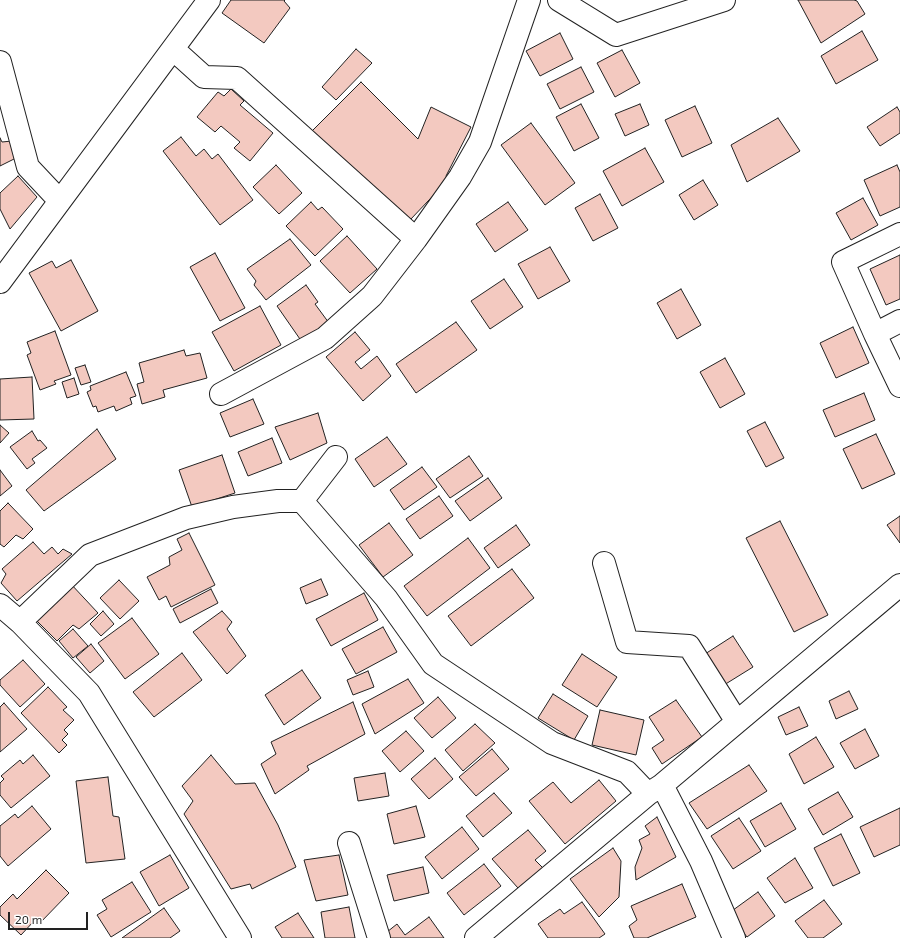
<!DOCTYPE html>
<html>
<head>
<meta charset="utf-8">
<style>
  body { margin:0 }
  #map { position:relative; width:900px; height:938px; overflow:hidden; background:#fff; font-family:"Exo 2",sans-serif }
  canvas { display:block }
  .scale { position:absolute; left:8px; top:912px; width:80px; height:18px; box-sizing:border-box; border:2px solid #222; border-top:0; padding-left:5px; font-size:12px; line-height:14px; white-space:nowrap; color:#222; -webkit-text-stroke:3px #fff; paint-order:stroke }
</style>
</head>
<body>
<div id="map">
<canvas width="900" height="938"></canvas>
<div class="scale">20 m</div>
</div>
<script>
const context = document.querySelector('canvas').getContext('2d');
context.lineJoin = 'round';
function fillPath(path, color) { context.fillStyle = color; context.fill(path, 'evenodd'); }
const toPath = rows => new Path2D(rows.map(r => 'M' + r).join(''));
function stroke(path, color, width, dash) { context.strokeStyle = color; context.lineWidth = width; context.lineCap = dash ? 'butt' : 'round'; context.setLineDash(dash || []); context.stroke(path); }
const building = toPath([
  [231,0,285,0,284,1,290,8,264,43,222,13,231,0],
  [798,0,854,0,857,1,865,14,821,43,798,0],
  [862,31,878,60,836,84,821,56,862,31],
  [560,33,573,59,540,76,526,51,560,33],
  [356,49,372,63,336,100,322,87,356,49],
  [622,50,640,83,615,97,597,63,622,50],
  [581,67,594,92,560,109,547,84,581,67],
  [361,82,418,139,431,107,471,127,446,176,448,180,410,220,311,132,361,82],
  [231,89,244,101,240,105,273,133,250,161,234,148,240,142,221,126,215,132,197,117,218,92,224,96,231,89],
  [581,104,599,138,574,151,556,117,581,104],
  [640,104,649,125,625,136,615,114,640,104],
  [695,106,712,143,682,157,665,120,695,106],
  [897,107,900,112,900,133,880,146,867,127,897,107],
  [778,118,800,151,747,182,731,145,778,118],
  [531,123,575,183,545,205,501,145,531,123],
  [181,137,196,156,204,149,212,159,218,154,253,200,220,225,163,151,181,137],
  [0,138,2,142,12,141,16,158,0,166,0,138],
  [645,148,664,182,622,206,603,171,645,148],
  [276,165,302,193,279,214,253,187,276,165],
  [897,165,900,172,900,207,880,216,864,180,897,165],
  [18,176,37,197,10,229,0,209,0,193,18,176],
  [703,180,718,205,694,220,679,195,703,180],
  [600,194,618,228,593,241,575,208,600,194],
  [863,198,878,225,851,240,836,213,863,198],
  [311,202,318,210,322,207,343,229,315,256,286,226,311,202],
  [508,202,528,230,495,252,476,224,508,202],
  [347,236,377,269,350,293,320,261,347,236],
  [290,239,311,265,266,300,254,285,256,281,247,269,290,239],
  [550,247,570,281,538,299,518,264,550,247],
  [215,253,245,308,220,321,190,267,215,253],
  [900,255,900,299,886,305,870,269,900,255],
  [71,260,98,311,61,331,29,273,52,261,56,268,71,260],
  [504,279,523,307,490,329,471,301,504,279],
  [306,285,318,302,315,304,329,323,302,342,277,306,306,285],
  [681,289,701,325,677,339,657,303,681,289],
  [260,306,281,345,234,371,212,332,260,306],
  [456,322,477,350,416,393,396,364,456,322],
  [853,327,869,363,836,378,820,343,853,327],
  [55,331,71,375,54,381,56,384,40,390,27,355,31,353,27,342,55,331],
  [355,332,370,350,355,362,361,369,377,356,391,376,363,401,326,357,355,332],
  [184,350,186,356,200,353,207,378,163,390,165,397,142,404,137,384,144,382,139,363,184,350],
  [725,358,745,394,720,408,700,372,725,358],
  [85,365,91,382,81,385,75,368,85,365],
  [126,372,136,396,130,398,132,404,116,411,114,406,98,412,96,406,93,407,87,392,91,390,90,386,126,372],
  [32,377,34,419,0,420,0,379,32,377],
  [74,378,79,394,67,398,62,382,74,378],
  [864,393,875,420,835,437,823,410,864,393],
  [253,399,264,424,230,437,220,413,253,399],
  [318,413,327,443,290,460,275,427,318,413],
  [765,422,784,458,766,467,747,431,765,422],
  [0,425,9,433,0,443,0,425],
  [97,429,116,459,44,511,26,490,97,429],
  [32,431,38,441,40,440,47,448,32,459,35,463,27,469,10,447,32,431],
  [876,434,895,474,862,489,843,449,876,434],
  [387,437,407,464,374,487,355,459,387,437],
  [272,438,282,463,248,476,238,452,272,438],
  [222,455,235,493,192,507,179,470,222,455],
  [469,456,483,476,450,498,436,479,469,456],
  [422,467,437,487,404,510,390,490,422,467],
  [0,470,12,486,0,496,0,470],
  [488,478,502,498,470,521,455,501,488,478],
  [439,496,453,516,420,539,406,519,439,496],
  [8,503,33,529,23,539,16,535,4,547,0,544,0,511,8,503],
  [900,516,900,543,887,525,900,516],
  [780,521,828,615,794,632,746,538,780,521],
  [389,523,413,555,383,577,359,545,389,523],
  [516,525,530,545,498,568,484,548,516,525],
  [189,533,215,585,171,607,166,596,159,600,147,577,170,565,169,557,182,550,177,539,189,533],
  [468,538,490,568,427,616,404,586,468,538],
  [33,542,44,554,52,547,58,554,63,549,72,554,17,601,1,583,6,574,2,569,33,542],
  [512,569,534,598,471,646,448,616,512,569],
  [321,579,328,595,306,604,300,588,321,579],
  [119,580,139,601,120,619,100,598,119,580],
  [70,583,98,613,79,629,73,625,57,641,31,615,70,583],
  [211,589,218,603,180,623,173,609,211,589],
  [364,593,378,620,331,646,316,619,364,593],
  [103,611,114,624,101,636,90,624,103,611],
  [222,611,232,622,227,629,246,656,227,674,193,632,222,611],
  [132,618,159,654,125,679,98,643,132,618],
  [383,627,397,652,356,674,342,649,383,627],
  [73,629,88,646,73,658,59,641,73,629],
  [733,636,753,667,724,685,705,654,733,636],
  [91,644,104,661,90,673,76,657,91,644],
  [182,653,202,680,154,717,133,692,182,653],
  [582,654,617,677,597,707,562,685,582,654],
  [23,660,45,684,20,707,0,685,0,680,23,660],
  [302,670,321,698,284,725,265,695,302,670],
  [368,671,374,687,353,695,347,680,368,671],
  [408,679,424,703,375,734,362,704,408,679],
  [48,687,67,707,63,710,74,720,64,730,68,734,62,740,67,745,59,753,21,713,48,687],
  [849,691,858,709,836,719,829,701,849,691],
  [553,694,588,716,574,740,538,718,553,694],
  [438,697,456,718,432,738,414,718,438,697],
  [676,700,702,737,662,764,652,748,664,740,649,717,676,700],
  [353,702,365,734,307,766,309,770,275,794,261,764,276,754,271,742,353,702],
  [4,703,27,729,0,752,0,707,4,703],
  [799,707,808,726,786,735,778,717,799,707],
  [600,710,644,720,636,755,592,745,600,710],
  [475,724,495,743,463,771,445,750,475,724],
  [865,729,879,756,855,769,840,743,865,729],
  [406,731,424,751,400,772,382,751,406,731],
  [816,737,834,767,804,784,789,754,816,737],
  [492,749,509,769,476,796,459,777,492,749],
  [33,755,50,776,11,808,0,795,0,783,4,779,1,776,20,760,23,764,33,755],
  [211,755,235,784,255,783,278,825,296,867,252,889,250,884,231,889,184,814,193,801,182,786,211,755],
  [435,758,453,779,429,799,411,779,435,758],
  [749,765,767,791,707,829,689,803,749,765],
  [385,773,389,796,358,801,354,778,385,773],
  [108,777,113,816,119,817,125,859,86,863,76,781,108,777],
  [599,780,616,801,565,844,529,801,553,782,571,803,599,780],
  [838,792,853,817,823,835,808,809,838,792],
  [494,793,512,813,483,837,466,816,494,793],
  [781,803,796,829,765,847,750,821,781,803],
  [32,806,51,829,8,866,0,856,0,826,15,814,18,818,32,806],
  [416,806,425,837,394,844,387,814,416,806],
  [900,808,900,845,874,857,860,827,900,808],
  [657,817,676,857,636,880,635,867,642,848,639,840,650,834,645,826,657,817],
  [739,818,761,851,733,869,711,836,739,818],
  [462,827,479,849,442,879,425,857,462,827],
  [528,830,546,851,535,860,543,868,518,888,492,859,528,830],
  [841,834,860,873,833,886,814,848,841,834],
  [613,848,621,861,619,897,599,917,570,879,613,848],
  [170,855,189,888,159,906,140,872,170,855],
  [339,855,348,895,316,901,304,860,339,855],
  [795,858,813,888,785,903,767,878,795,858],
  [484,864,501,886,464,915,447,893,484,864],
  [423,867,429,893,394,901,387,875,423,867],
  [46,870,69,893,38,925,34,921,21,935,0,915,0,907,13,894,17,899,46,870],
  [132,882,151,912,111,937,97,915,107,909,102,900,132,882],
  [682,884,696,917,647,938,634,938,629,926,637,920,631,906,682,884],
  [758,892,775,916,747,937,729,913,758,892],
  [824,900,842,924,823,938,808,938,795,921,824,900],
  [582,902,605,934,599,938,548,938,538,924,560,909,564,914,582,902],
  [349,907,355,938,325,938,321,912,349,907],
  [164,908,180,931,170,938,122,938,164,908],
  [298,913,314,938,282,938,275,927,298,913],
  [429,917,444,938,384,938,382,936,397,924,405,935,429,917]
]);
const minor = toPath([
  [559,0,616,35,724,0],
  [173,49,204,77,237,78,416,239],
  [0,62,28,167,60,201],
  [900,234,843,262,875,334,900,386],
  [0,282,209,0],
  [875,334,900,321],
  [221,394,325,338,372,296,416,239,460,177,480,142,529,0],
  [302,501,336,457],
  [604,563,627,642,689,646,737,722],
  [0,605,20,622,89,693,240,938],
  [20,622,90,555,186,518,233,507,278,501,302,501,386,598,433,664,552,743,627,772,648,794],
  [662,785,701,861,734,938],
  [349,843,379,938],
  [476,938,648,794,662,785,900,585]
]);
fillPath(building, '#f3c9c0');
stroke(building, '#222', 1);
stroke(minor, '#222', 24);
stroke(minor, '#fff', 22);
</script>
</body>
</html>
